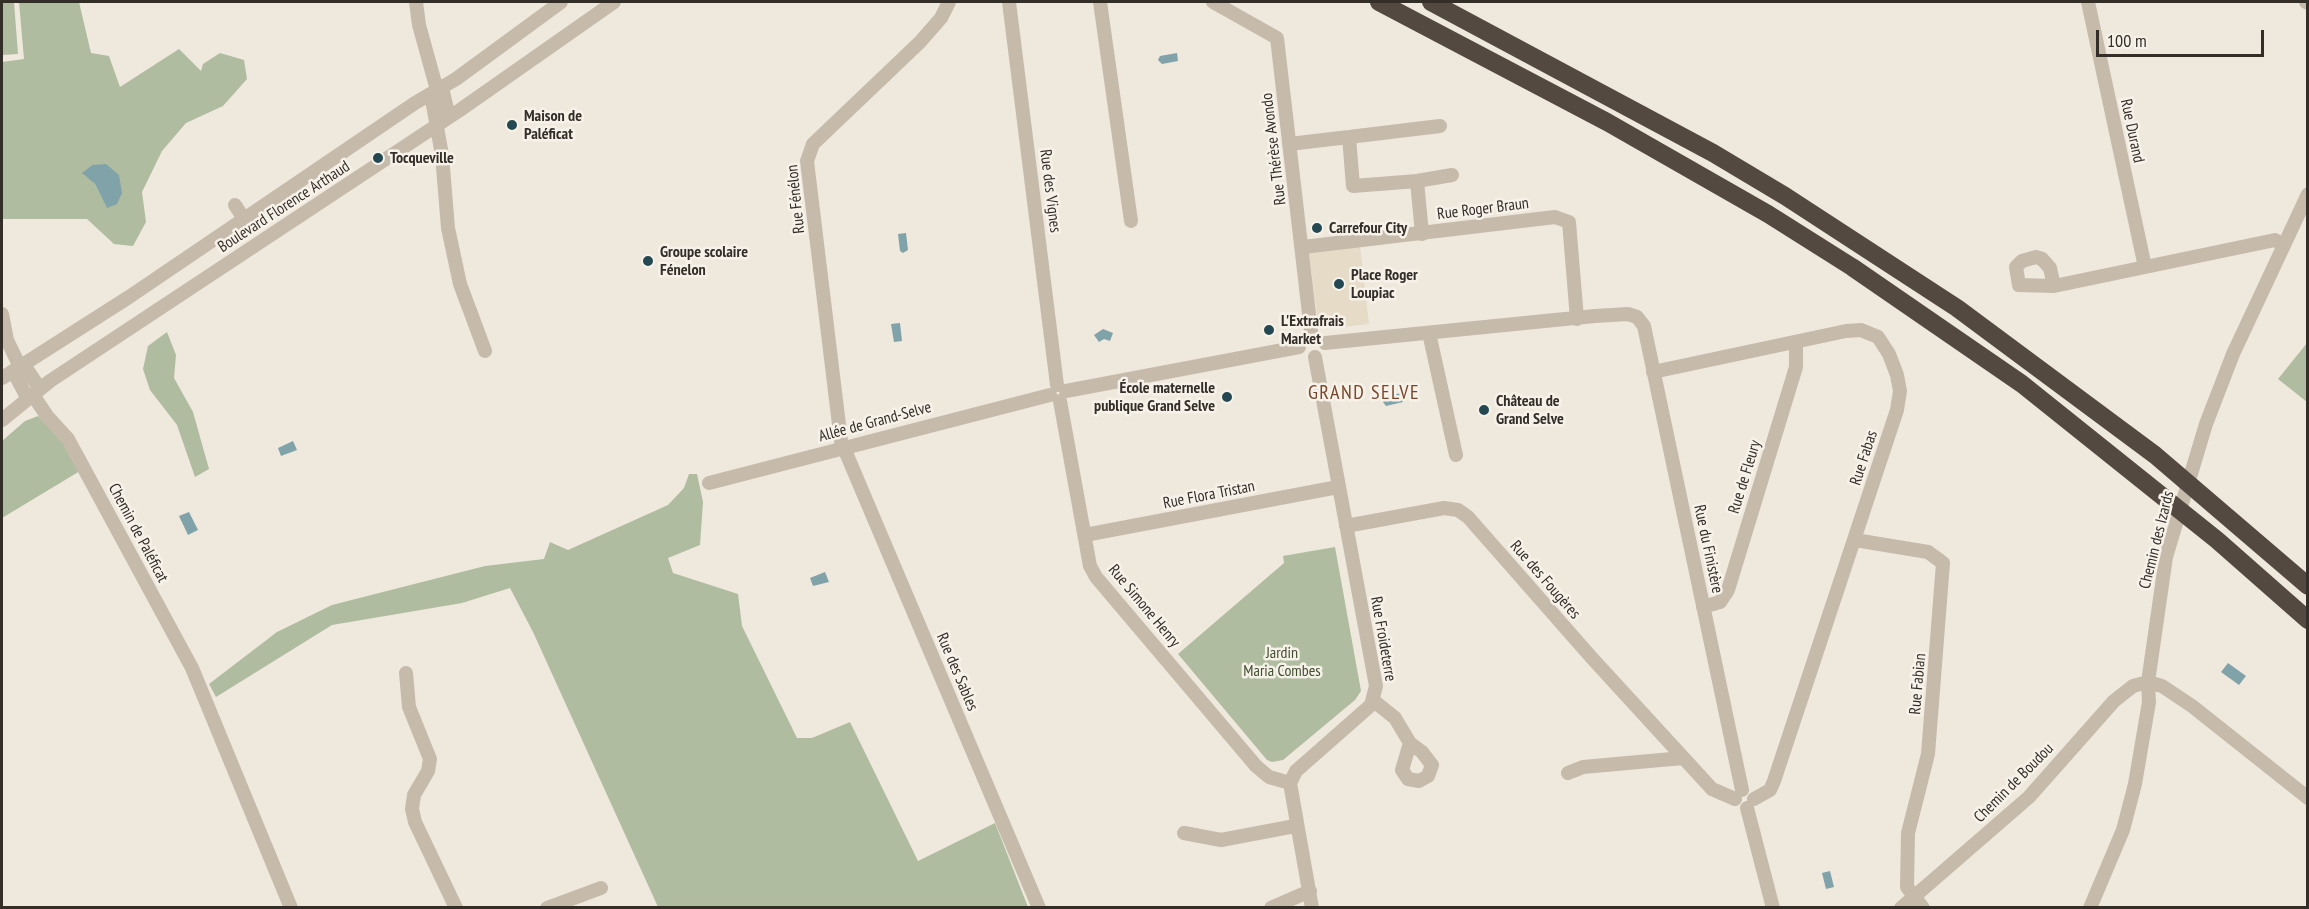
<!DOCTYPE html>
<html>
<head>
<meta charset="utf-8">
<style>
  body { margin:0 }
  #map { position:relative; width:2309px; height:909px; overflow:hidden; background:#efe9dd; font-family:"PT Sans Narrow",sans-serif }
  canvas { display:block }
  .frame { position:absolute; inset:0; border:3px solid #342e29; pointer-events:none }
  .scale { position:absolute; left:2096px; top:30px; width:168px; height:27px; box-sizing:border-box; border:3px solid #342e29; border-top:0; padding-left:8px; font-size:18px; line-height:21px; white-space:nowrap; color:#342e29; -webkit-text-stroke:4px #f7f2e9; paint-order:stroke }
</style>
</head>
<body>
<div id="map">
<canvas width="2309" height="909"></canvas>
<div class="frame"></div>
<div class="scale">100 m</div>
</div>
<script>
const context = document.querySelector('canvas').getContext('2d');
context.lineJoin = 'round';
function fillPath(path, color) { context.fillStyle = color; context.fill(path, 'evenodd'); }
const toPath = rows => new Path2D(rows.map(r => 'M' + r).join(''));
function stroke(path, color, width, dash) { context.strokeStyle = color; context.lineWidth = width; context.lineCap = dash ? 'butt' : 'round'; context.setLineDash(dash || []); context.stroke(path); }
function write(font, color, halo, rows, align = 'center') {
  context.font = font + ' "PT Sans Narrow",sans-serif'; context.lineWidth = 5; context.setLineDash([]); context.textBaseline = 'middle'; context.strokeStyle = halo; context.fillStyle = color; for (const [text, x, y, turn = 0] of rows) {
    context.save(); context.translate(x, y); context.rotate((+turn || 0) * Math.PI / 180); context.textAlign = isNaN(turn) ? turn : align; if (halo) context.strokeText(text, 0, 0); context.fillText(text, 0, 0); context.restore();
  }
}
const green = toPath([
  [2,2,14,2,18,54,2,55],
  [19,2,79,2,91,53,109,56,120,87,179,49,201,71,203,64,220,53,244,60,247,79,223,106,186,123,162,151,142,192,146,222,133,246,114,244,87,219,2,219,2,62,24,59],
  [92,165,107,207,95,184,83,173],
  [167,332,176,355,174,378,193,412,209,469,195,477,177,425,150,390,143,369,148,346],
  [2307,343,2307,402,2278,379],
  [38,416,64,439,80,471,2,518,2,441,25,421],
  [689,474,697,474,703,502,700,545,668,558,673,573,738,594,742,626,797,738,812,738,850,722,918,861,995,823,1028,907,658,907,533,632,510,588,462,603,332,625,216,697,209,684,277,632,332,605,485,566,544,559,550,542,568,550,668,505,684,488],
  [1335,547,1361,691,1355,700,1283,760,1272,762,1267,760,1178,654,1284,563,1283,556]
]);
const plaza = toPath([
  [1360,246,1369,324,1335,328,1317,316,1309,252]
]);
const water = toPath([
  [1177,53,1178,61,1162,64,1158,60,1160,56],
  [106,164,119,175,122,193,117,204,107,208,95,184,82,173,92,165],
  [906,233,908,250,903,253,900,251,898,234],
  [900,323,902,341,894,342,891,324],
  [1103,329,1113,333,1110,341,1104,339,1099,342,1094,335],
  [1401,393,1403,402,1386,406,1383,402,1384,397],
  [293,441,297,450,281,456,278,448],
  [189,512,198,530,188,535,179,516],
  [825,572,829,582,813,586,810,578],
  [2228,663,2246,676,2239,685,2221,672],
  [1830,871,1834,887,1826,889,1822,873]
]);
const minor = toPath([
  [416,2,419,25,437,90],
  [949,2,941,18,920,42,813,144,807,161,841,441,1039,908],
  [1009,2,1057,385],
  [1100,2,1131,221],
  [1213,2,1277,38,1311,331],
  [2088,2,2145,267],
  [2306,2,2308,3],
  [442,88,449,117],
  [431,94,442,155,448,228,460,284,485,351],
  [1349,137,1440,126],
  [1289,144,1349,137,1353,186,1417,181,1422,234],
  [1417,181,1452,175],
  [235,205,244,219],
  [1303,247,1555,217,1569,222,1577,319],
  [2054,286,2050,268,2042,259,2036,257,2022,261,2016,267,2019,285,2054,286,2275,240,2284,245],
  [2,314,7,340,20,367],
  [1429,333,1456,455],
  [1325,343,1595,316,1628,314,1637,317,1644,326,1742,790],
  [24,365,40,389],
  [13,371,28,399],
  [1653,372,1846,331,1861,330,1878,337,1889,354,1897,375,1900,391,1897,410,1774,781,1770,790,1754,799],
  [2,378,129,297,415,103,456,79,561,2],
  [1066,391,1299,347],
  [33,395,47,416,68,439,192,668,291,908],
  [1060,401,1090,566,1096,577,1256,766,1269,777,1290,783],
  [2,420,50,381,460,110,614,2],
  [709,483,1050,395],
  [1346,526,1444,508,1458,510,1468,517,1591,657,1712,789,1735,799],
  [1085,535,1338,487],
  [1855,540,1928,552,1943,563,1928,754,1908,833,1907,887,1923,908],
  [1703,607,1720,602,1728,590,1796,367,1796,342],
  [406,673,409,707,430,759,428,771,414,795,412,809,415,822,456,908],
  [1374,701,1395,718,1410,743,1402,770,1408,779,1419,781,1428,776,1432,765,1422,752,1410,743],
  [1568,773,1583,767,1683,758],
  [1747,808,1773,908],
  [1184,833,1221,840,1295,826],
  [547,908,601,888],
  [1271,908,1310,891],
  [1312,908,1290,783,1296,771,1371,705,1376,686,1315,357],
  [1901,908,2029,797,2114,701,2133,686,2148,682,2162,686,2192,706,2308,798],
  [2090,908,2123,830,2135,784,2149,702,2148,682,2166,557,2206,424,2233,354,2308,194]
]);
const highway = toPath([
  [1379,2,1607,122,1768,214,1852,267,2022,384,2217,540,2308,620],
  [1431,2,1713,153,1785,196,1957,308,2155,455,2308,586]
]);
const markers = [
  [512,125,6,"#244851"],
  [378,158,6,"#244851"],
  [1317,228,6,"#244851"],
  [648,261,6,"#244851"],
  [1339,284,6,"#244851"],
  [1269,330,6,"#244851"],
  [1227,397,6,"#244851"],
  [1484,410,6,"#244851"]
];
const poiNames = [
  ["Maison de",524,116],
  ["Paléficat",524,134],
  ["Tocqueville",390,158],
  ["Carrefour City",1329,228],
  ["Groupe scolaire",660,252],
  ["Fénelon",660,270],
  ["Place Roger",1351,275],
  ["Loupiac",1351,293],
  ["L'Extrafrais",1281,321],
  ["Market",1281,339],
  ["École maternelle",1215,388,"right"],
  ["publique Grand Selve",1215,406,"right"],
  ["Château de",1496,401],
  ["Grand Selve",1496,419]
];
const streetNames = [
  ["Rue Durand",2132,131,78],
  ["Rue Thérèse Avondo",1274,149,-97],
  ["Rue des Vignes",1050,191,83],
  ["Rue Fénélon",796,199,-96],
  ["Boulevard Florence Arthaud",284,207,-33],
  ["Rue Roger Braun",1483,209,-7],
  ["Allée de Grand-Selve",875,422,-15],
  ["Rue Fabas",1864,458,-72],
  ["Rue de Fleury",1745,477,-73],
  ["Rue Flora Tristan",1209,495,-11],
  ["Chemin de Paléficat",138,533,62],
  ["Chemin des Izards",2157,540,-76],
  ["Rue du Finistère",1708,549,78],
  ["Rue des Fougères",1545,580,49],
  ["Rue Simone Henry",1144,606,50],
  ["Rue Froideterre",1383,639,80],
  ["Rue des Sables",957,672,67],
  ["Rue Fabian",1918,684,-85],
  ["Chemin de Boudou",2014,783,-45]
];
const parkNames = [
  ["Jardin",1282,653],
  ["Maria Combes",1282,671]
];
const quarterNames = [
  ["GRAND SELVE",1364,393]
];
fillPath(green, '#afbc9f');
fillPath(plaza, '#e5dbc6');
fillPath(water, '#80a2a9');
stroke(minor, '#c6baab', 14);
stroke(highway, '#544941', 18);
for (const [x, y, r, color] of markers) { const dot = new Path2D(); dot.arc(x, y, r, 0, 2 * Math.PI); context.fillStyle = color; context.fill(dot); stroke(dot, '#f7f2e9', 2); }
write('bold 16px', '#342e29', '#f7f2e9', poiNames, 'left');
write('16px', '#342e29', '#f7f2e9', streetNames);
write('16px', '#404f30', '#f7f2e9', parkNames);
context.letterSpacing = '1.5px';
write('20px', '#79482c', '#f7f2e9', quarterNames);
context.letterSpacing = '0px';
</script>
</body>
</html>
